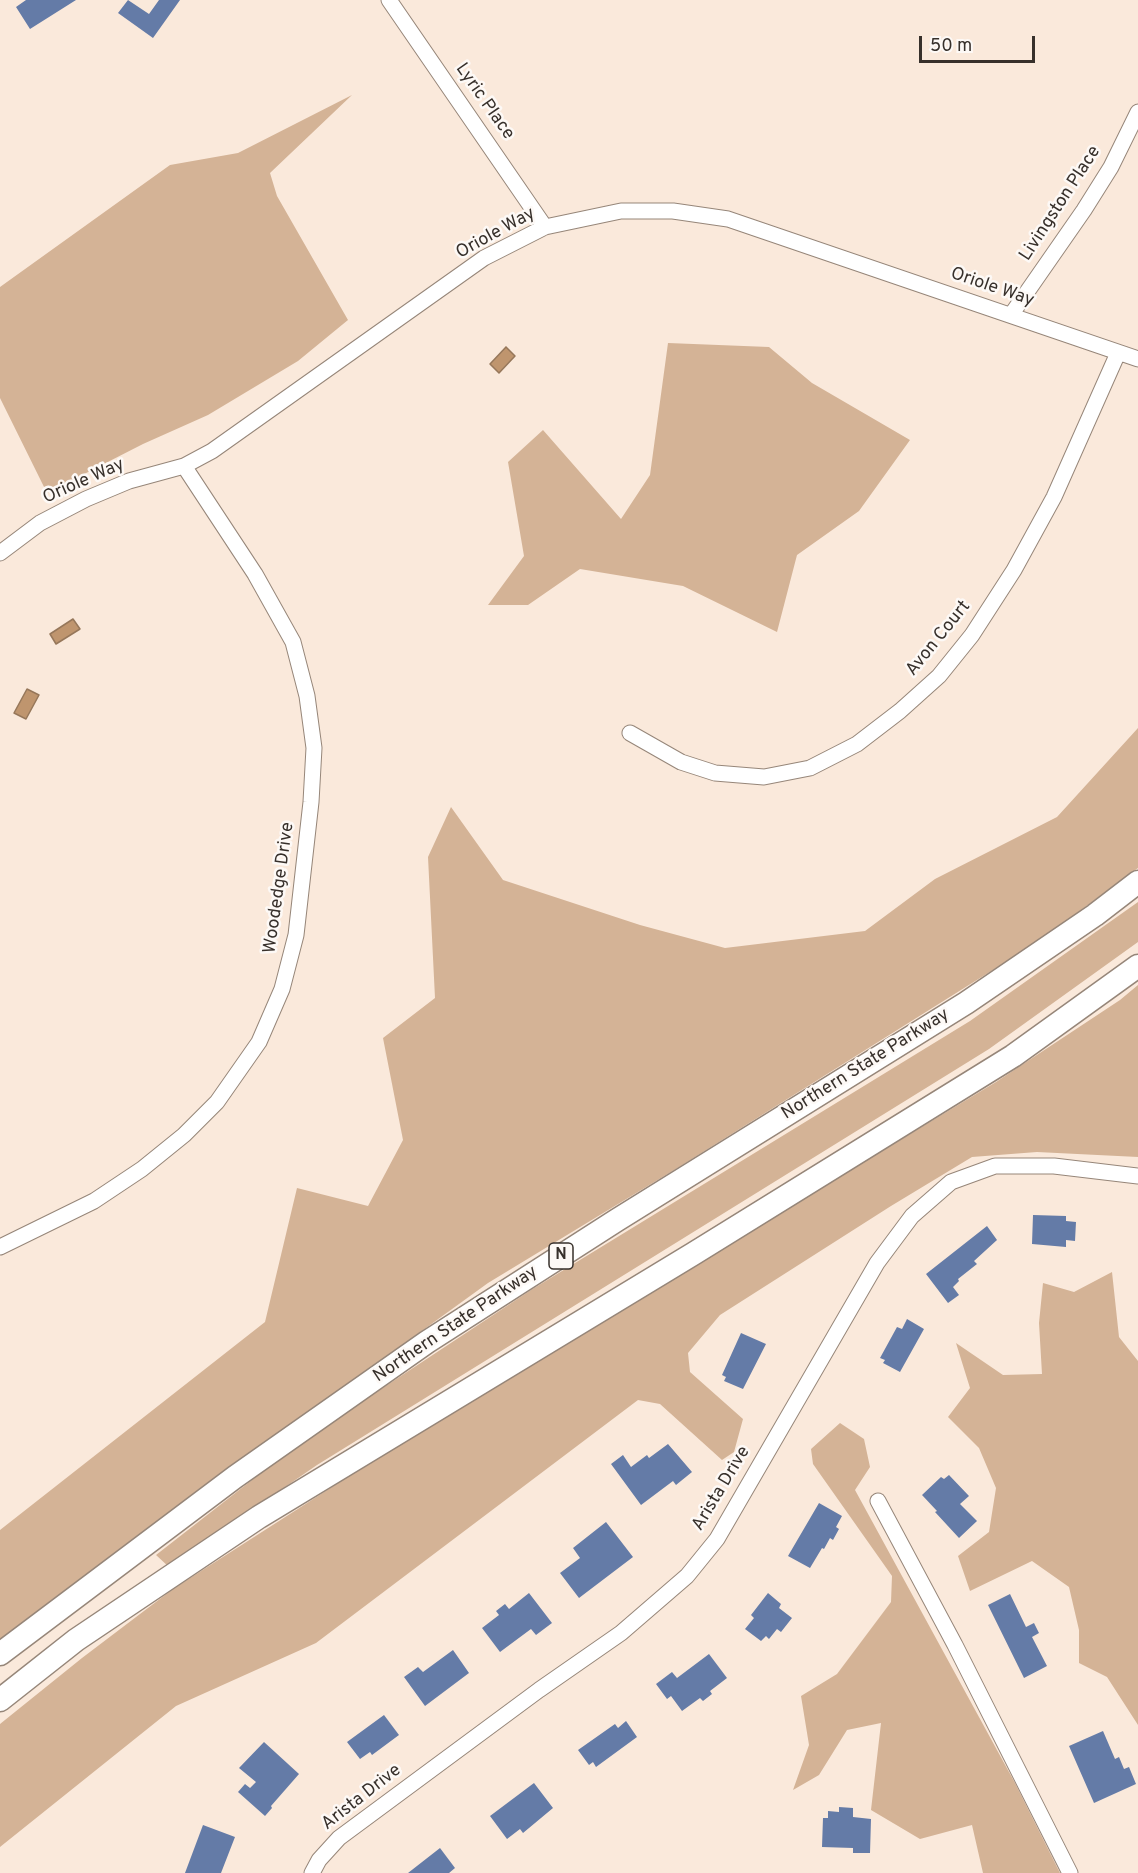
<!DOCTYPE html>
<html>
<head>
<meta charset="utf-8">
<style>
  body { margin:0 }
  #map { position:relative; width:1138px; height:1873px; overflow:hidden; background:#fae9db; font-family:Overpass,sans-serif }
  canvas { display:block }
  .scale { position:absolute; left:919px; top:36px; width:116px; height:27px; box-sizing:border-box; border:3px solid #37302b; border-top:0; padding-left:8px; font-size:18px; line-height:21px; white-space:nowrap; color:#37302b; -webkit-text-stroke:4px #fdf9f6; paint-order:stroke }
</style>
</head>
<body>
<div id="map">
<canvas width="1138" height="1873"></canvas>
<div class="scale">50 m</div>
</div>
<script>
const context = document.querySelector('canvas').getContext('2d');
context.lineJoin = 'round';
function fillPath(path, color) { context.fillStyle = color; context.fill(path, 'evenodd'); }
const toPath = rows => new Path2D(rows.map(r => 'M' + r).join(''));
function stroke(path, color, width, dash) { context.strokeStyle = color; context.lineWidth = width; context.lineCap = dash ? 'butt' : 'round'; context.setLineDash(dash || []); context.stroke(path); }
function write(font, color, halo, rows, align = 'center') {
  context.font = font + ' Overpass,sans-serif'; context.lineWidth = 5; context.setLineDash([]); context.textBaseline = 'middle'; context.strokeStyle = halo; context.fillStyle = color; for (const [text, x, y, turn = 0] of rows) {
    context.save(); context.translate(x, y); context.rotate((+turn || 0) * Math.PI / 180); context.textAlign = isNaN(turn) ? turn : align; if (halo) context.strokeText(text, 0, 0); context.fillText(text, 0, 0); context.restore();
  }
}
const green = toPath([
  [352,95,270,173,277,196,348,320,298,361,208,415,143,444,47,493,0,398,0,287,170,165,238,153],
  [668,343,769,347,812,383,910,440,859,511,797,555,777,632,683,586,580,569,528,605,488,605,524,556,508,462,543,430,621,519,650,475],
  [1138,728,1138,868,1039,941,679,1167,488,1283,162,1519,0,1644,0,1530,265,1322,297,1188,368,1206,403,1140,383,1038,435,998,428,857,451,807,503,880,640,925,725,948,865,931,935,879,1057,817],
  [1138,902,1138,942,989,1049,317,1465,169,1567,156,1555,298,1444,531,1290,970,1021],
  [1138,985,1138,1157,1037,1152,972,1157,891,1206,720,1315,688,1353,690,1372,743,1419,734,1452,722,1460,660,1404,638,1400,316,1643,176,1706,0,1847,0,1724,82,1658,173,1589,424,1428,996,1082,1120,1000],
  [1112,1272,1119,1337,1138,1361,1138,1725,1107,1677,1079,1663,1079,1630,1069,1587,1032,1561,970,1591,958,1556,989,1532,996,1488,979,1448,948,1417,970,1388,956,1343,1003,1375,1042,1374,1039,1323,1043,1283,1074,1292],
  [840,1423,864,1439,870,1467,855,1490,1015,1783,1060,1873,983,1873,972,1825,920,1839,871,1810,881,1723,847,1730,819,1775,793,1790,809,1745,801,1696,837,1674,891,1602,892,1576,813,1464,811,1449]
]);
const water = toPath([
  [506,347,515,356,499,373,490,364,506,347],
  [73,619,80,629,56,644,50,634,73,619],
  [27,689,39,695,26,719,14,713,27,689]
]);
const building = toPath([
  [26,0,76,0,30,29,16,7],
  [128,0,149,14,159,0,180,0,153,38,118,13],
  [1033,1215,1066,1216,1066,1221,1076,1222,1075,1241,1066,1240,1066,1247,1032,1244],
  [987,1226,997,1240,974,1261,977,1264,958,1279,959,1281,953,1287,959,1295,948,1303,926,1274],
  [907,1319,924,1329,900,1372,883,1363,885,1360,880,1358,897,1327,902,1329],
  [741,1333,766,1344,743,1389,724,1381,726,1377,722,1375],
  [668,1444,692,1472,676,1485,673,1481,641,1505,611,1464,623,1455,631,1467,647,1455,649,1458],
  [949,1475,969,1496,960,1504,977,1521,959,1538,935,1512,937,1511,922,1495,941,1477,944,1479],
  [819,1503,842,1516,836,1527,839,1529,833,1540,830,1538,824,1549,822,1548,810,1568,788,1556],
  [606,1522,633,1557,579,1598,560,1573,580,1558,573,1548],
  [529,1593,552,1623,536,1635,531,1629,500,1652,482,1628,499,1615,496,1611,505,1604,509,1609],
  [768,1593,781,1604,779,1608,792,1618,781,1632,777,1629,769,1639,766,1636,761,1641,745,1629,754,1618,751,1615],
  [1010,1594,1026,1627,1034,1623,1039,1633,1032,1637,1047,1666,1024,1678,988,1605],
  [453,1650,469,1673,425,1706,404,1677,418,1667,423,1672],
  [709,1654,727,1678,710,1691,712,1694,703,1701,700,1698,682,1711,671,1696,667,1699,656,1684,672,1672,677,1678],
  [384,1715,399,1735,372,1755,370,1752,360,1759,347,1742],
  [626,1721,637,1737,596,1767,593,1762,589,1765,578,1750,615,1724,618,1728],
  [1103,1731,1115,1759,1119,1757,1124,1769,1129,1767,1136,1784,1094,1803,1069,1746],
  [264,1742,299,1774,271,1806,272,1808,265,1816,238,1792,245,1784,250,1788,256,1782,239,1768],
  [534,1783,553,1808,523,1833,520,1829,507,1839,490,1816],
  [839,1807,853,1808,853,1817,871,1819,870,1853,853,1853,853,1848,822,1847,823,1818,828,1818,828,1811,839,1812],
  [203,1825,235,1837,221,1873,185,1873],
  [440,1848,455,1868,449,1873,408,1873]
]);
const minor = toPath([
  [389,0,545,227],
  [1011,315,1084,210,1111,167,1138,112],
  [0,553,40,523,86,499,129,481,184,466,212,451,484,258,545,227,621,211,673,211,728,219,1138,359],
  [630,733,681,762,715,773,764,777,810,768,857,744,900,711,939,676,972,635,1014,570,1054,497,1118,353],
  [0,1247,94,1201,142,1169,184,1135,217,1102,259,1042,282,989,296,935,311,802,314,748,307,696,293,642,255,574,184,466],
  [878,1501,955,1645,1070,1873],
  [312,1873,319,1860,339,1838,539,1690,621,1633,687,1576,717,1539,877,1263,912,1216,951,1182,995,1166,1054,1166,1138,1176]
]);
const highway = toPath([
  [0,1654,235,1477,427,1342,617,1220,966,1003,1095,915,1138,882],
  [0,1700,76,1640,259,1517,693,1254,1013,1056,1138,966]
]);
const shields = [
  [561,1256,24]
];
const shieldNames = [
  ["N",561,1256]
];
const streetNames = [
  ["Lyric Place",484,102,55],
  ["Livingston Place",1061,204,-57],
  ["Oriole Way",496,234,-29],
  ["Oriole Way",992,288,19],
  ["Oriole Way",84,482,-24],
  ["Avon Court",939,639,-51],
  ["Woodedge Drive",280,888,-82],
  ["Northern State Parkway",866,1065,-32],
  ["Northern State Parkway",456,1325,-34],
  ["Arista Drive",722,1489,-59],
  ["Arista Drive",362,1798,-38]
];
fillPath(green, '#d4b396');
fillPath(water, '#bf956e');
stroke(water, '#96775a', 1.5);
fillPath(building, '#647ba7');
stroke(minor, '#968679', 17);
stroke(highway, '#968679', 25);
stroke(minor, '#fff', 15);
stroke(highway, '#fff', 22);
for (const [x, y, w] of shields) { const box = new Path2D(); box.roundRect(x - w / 2, y - 13, w, 26, 4.5); context.fillStyle = '#fdf9f6'; context.fill(box); stroke(box, '#37302b', 1.5); }
write('bold 16px', '#37302b', null, shieldNames);
write('18px', '#37302b', '#fdf9f6', streetNames);
</script>
</body>
</html>
